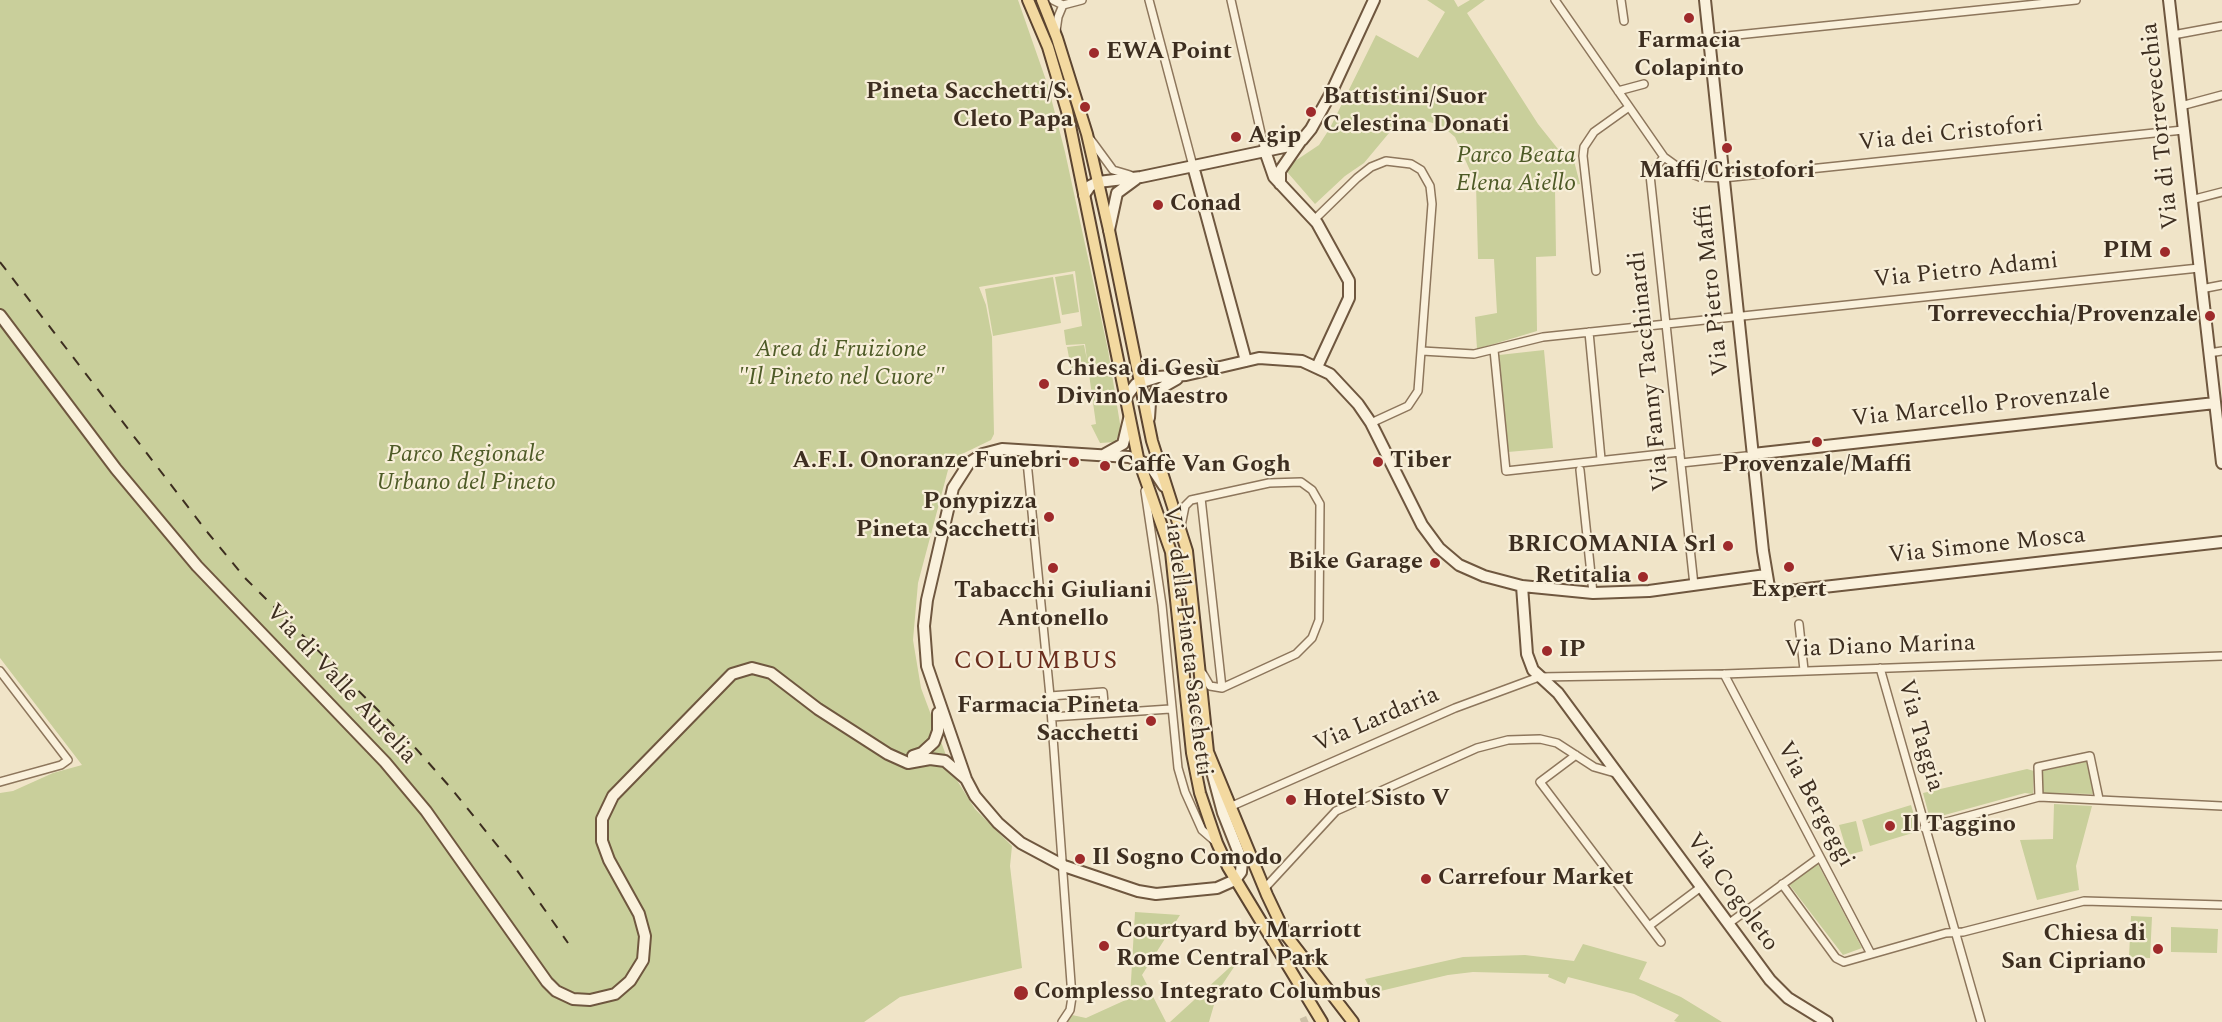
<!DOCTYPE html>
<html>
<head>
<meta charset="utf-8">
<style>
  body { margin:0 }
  canvas { display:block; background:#f0e4c8 }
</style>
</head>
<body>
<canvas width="2222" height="1022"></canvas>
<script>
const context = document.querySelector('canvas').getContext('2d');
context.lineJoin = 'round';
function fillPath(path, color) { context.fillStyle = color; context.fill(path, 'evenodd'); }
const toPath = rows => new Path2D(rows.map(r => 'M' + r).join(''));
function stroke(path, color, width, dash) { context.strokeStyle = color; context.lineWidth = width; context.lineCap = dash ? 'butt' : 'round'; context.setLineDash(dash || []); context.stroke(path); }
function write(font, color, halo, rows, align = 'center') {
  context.font = font + ' Spectral,serif'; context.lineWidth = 4.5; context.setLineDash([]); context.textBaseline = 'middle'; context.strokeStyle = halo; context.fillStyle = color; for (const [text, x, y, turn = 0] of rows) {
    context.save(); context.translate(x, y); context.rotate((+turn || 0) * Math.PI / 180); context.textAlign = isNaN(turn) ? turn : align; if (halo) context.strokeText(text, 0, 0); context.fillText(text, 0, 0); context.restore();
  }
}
const green = toPath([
  [0,0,1018,0,1048,86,1065,152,1108,350,1121,430,1115,442,1100,443,1091,425,1096,424,1088,367,1071,368,1067,347,1084,345,1087,360,1085,344,1066,345,1064,330,1082,326,1075,271,979,287,986,305,992,337,994,434,991,440,960,455,948,470,918,583,913,640,921,688,953,774,975,809,1012,846,1010,866,1022,968,900,997,864,1022,0,1022,0,793,13,791,53,773,82,765,0,658],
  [1427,0,1454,0,1458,7,1470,0,1485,0,1467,13,1538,124,1566,159,1574,161,1580,184,1555,188,1556,256,1536,257,1537,331,1477,349,1475,317,1497,313,1494,259,1478,259,1476,184,1455,137,1442,126,1420,119,1399,121,1364,163,1345,176,1315,204,1288,173,1289,165,1319,145,1330,128,1376,35,1418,58,1445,12],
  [1073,274,1079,312,1062,315,1055,277],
  [1053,277,1061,323,993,336,985,289],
  [1544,350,1553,448,1508,452,1499,355],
  [2087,761,2093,794,2043,793,2043,771],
  [2027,769,2034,771,2033,794,2025,793,1930,819,1923,793],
  [2054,804,2092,806,2076,866,2079,890,2037,900,2020,840,2053,839],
  [1911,805,1919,831,1870,846,1862,820],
  [1856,821,1863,851,1848,855,1839,825],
  [1818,864,1862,948,1843,955,1788,883],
  [1135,912,1180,915,1142,975,1166,1022,1067,1022,1072,1015,1086,1018,1130,998],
  [2131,916,2152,917,2150,958,2129,957],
  [2171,927,2218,929,2217,953,2171,952],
  [1583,944,1647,962,1639,979,1681,997,1722,1022,1677,1022,1674,1021,1679,1015,1634,994,1568,977,1565,984,1548,977,1549,974,1473,972,1448,975,1372,993,1365,979,1463,957,1525,955,1574,961],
  [1240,958,1218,991,1209,1022,1170,1022]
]);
const streetTunnel = toPath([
  [1301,1022,1308,1019]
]);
const street = toPath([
  [1053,0,1063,5,1082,0],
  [1149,0,1193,166],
  [1231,0,1265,151],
  [1555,0,1664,157,1682,170,1700,177,1723,178,2183,130],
  [1621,0,1624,21],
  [1056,31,1058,17,1063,5],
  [2173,35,2222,26],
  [1708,38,2076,0],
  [1618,91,1644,84],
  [2181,106,2222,95],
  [1091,140,1113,170,1130,175],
  [1664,157,1650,175,1694,585],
  [2191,200,2222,192],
  [1314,220,1357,178,1371,167,1386,161,1411,164,1421,170,1430,186,1432,204,1418,391,1408,406,1371,423],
  [1596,271,1583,156,1584,147,1594,132,1629,107],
  [2201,289,2222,285],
  [1589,332,1601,459],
  [1494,350,1506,471,1680,452],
  [1422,351,1474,354,1543,337,2199,268],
  [2209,353,2222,351],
  [1026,451,1050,696,1072,997,1070,1010,1062,1022],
  [1681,463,1746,456],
  [1580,470,1593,593],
  [1145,491,1162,605,1178,768,1185,792,1202,830,1217,843],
  [1201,498,1222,688],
  [1181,526,1185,506,1191,500,1269,483,1301,482,1312,490,1320,504,1319,620,1312,638,1296,654,1222,688,1210,686,1203,674],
  [1799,624,1804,670],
  [1880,668,1981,1022],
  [0,671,68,760,61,765,0,782],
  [1724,674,1871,954],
  [1050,696,1103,692,1105,713],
  [1052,717,1170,709],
  [1576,755,1540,782,1661,942],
  [2039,797,2038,767,2090,756,2099,799],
  [1232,806,1455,708,1539,677,1724,674,2222,656],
  [1924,828,2039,797,2222,806],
  [1782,884,1836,958,1844,962,1946,933,1963,932,2084,901,2222,905],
  [1264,889,1336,811,1477,748,1508,740,1540,739,1557,743,1594,767,1615,773],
  [1728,924,1820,857],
  [1649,926,1701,887]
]);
const secondary = toPath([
  [1705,0,1763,551,1769,587,1776,591,1797,590,2222,542],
  [2169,0,2222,463],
  [1265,151,1274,177,1317,223,1349,281,1349,298,1317,367],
  [1193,166,1246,361],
  [1280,184,1280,171,1300,142],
  [1084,195,1090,186,1098,182,1141,177,1208,163,1289,146,1302,140,1311,129,1331,93,1374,0],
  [1109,230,1117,193,1136,179],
  [0,315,116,469,197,566,385,762,426,811,547,982,556,991,573,999,590,1000,615,994,630,981,643,960,645,936,639,914,609,860,602,841,602,819,613,796,732,674,752,668,771,673,818,709,888,754,908,763,930,759,945,761,966,779],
  [1126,397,1136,384,1158,377,1186,375,1259,358,1302,361,1330,374,1358,404,1371,423,1422,525,1439,548,1459,565,1484,576,1522,586,1593,593,1649,591,1766,575],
  [1149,418,1150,403,1156,391,1177,379],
  [1105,454,1123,444,1129,419],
  [1753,454,2215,403],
  [1164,486,1150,465,1129,457,1002,449,983,454,969,463,953,488,927,600,924,626,927,666,966,779,975,796,998,823,1021,843,1064,866,1138,891,1156,894,1217,888,1235,880,1241,872,1242,861,1223,813,1211,768],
  [1522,586,1527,654,1533,670,1558,693,1770,980,1788,998,1827,1022],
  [913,756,922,753,934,742,938,731,938,713]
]);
const primary = toPath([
  [1028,0,1048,47,1067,111,1138,458,1171,552,1192,753,1200,793,1217,843,1228,867,1322,1022],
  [1042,0,1057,38,1087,134,1109,230,1152,441,1187,551,1208,752,1267,895,1286,935,1353,1022]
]);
const rail = toPath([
  [0,262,208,533,246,579,411,743,450,787,514,866,568,943]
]);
const markers = [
  [1689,18,6,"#9e2a2b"],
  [1094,53,6,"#9e2a2b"],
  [1085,107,6,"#9e2a2b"],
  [1311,112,6,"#9e2a2b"],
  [1236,137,6,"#9e2a2b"],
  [1727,148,6,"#9e2a2b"],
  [1158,205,6,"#9e2a2b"],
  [2165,252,6,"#9e2a2b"],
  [2210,316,6,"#9e2a2b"],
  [1044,384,6,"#9e2a2b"],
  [1817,442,6,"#9e2a2b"],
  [1074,462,6,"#9e2a2b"],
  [1378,462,6,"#9e2a2b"],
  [1105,466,6,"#9e2a2b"],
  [1049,517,6,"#9e2a2b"],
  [1728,546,6,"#9e2a2b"],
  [1435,563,6,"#9e2a2b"],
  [1789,567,6,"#9e2a2b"],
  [1053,568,6,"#9e2a2b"],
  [1643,577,6,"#9e2a2b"],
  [1547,651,6,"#9e2a2b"],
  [1151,721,6,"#9e2a2b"],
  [1291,800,6,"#9e2a2b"],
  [1890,826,6,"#9e2a2b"],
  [1080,859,6,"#9e2a2b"],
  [1426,879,6,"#9e2a2b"],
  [1104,946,6,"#9e2a2b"],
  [2158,949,6,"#9e2a2b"],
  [1021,993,8,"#9e2a2b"]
];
const poiNames = [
  ["Farmacia",1689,42,"center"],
  ["Colapinto",1689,70,"center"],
  ["EWA Point",1106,53],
  ["Pineta Sacchetti/S.",1073,93,"right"],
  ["Cleto Papa",1073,121,"right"],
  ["Battistini/Suor",1323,98],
  ["Celestina Donati",1323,126],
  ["Agip",1248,137],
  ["Maffi/Cristofori",1727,172,"center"],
  ["Conad",1170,205],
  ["PIM",2153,252,"right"],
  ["Torrevecchia/Provenzale",2198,316,"right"],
  ["Chiesa di Gesù",1056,370],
  ["Divino Maestro",1056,398],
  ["A.F.I. Onoranze Funebri",1062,462,"right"],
  ["Tiber",1390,462],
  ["Caffè Van Gogh",1117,466],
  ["Provenzale/Maffi",1817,466,"center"],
  ["Ponypizza",1037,503,"right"],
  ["Pineta Sacchetti",1037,531,"right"],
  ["BRICOMANIA Srl",1716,546,"right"],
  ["Bike Garage",1423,563,"right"],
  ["Retitalia",1631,577,"right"],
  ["Expert",1789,591,"center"],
  ["Tabacchi Giuliani",1053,592,"center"],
  ["Antonello",1053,620,"center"],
  ["IP",1559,651],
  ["Farmacia Pineta",1139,707,"right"],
  ["Sacchetti",1139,735,"right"],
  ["Hotel Sisto V",1303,800],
  ["Il Taggino",1902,826],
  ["Il Sogno Comodo",1092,859],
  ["Carrefour Market",1438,879],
  ["Courtyard by Marriott",1116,932],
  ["Rome Central Park",1116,960],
  ["Chiesa di",2146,935,"right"],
  ["San Cipriano",2146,963,"right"],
  ["Complesso Integrato Columbus",1034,993]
];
const streetNames = [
  ["Via di Torrevecchia",2162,126,-96],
  ["Via dei Cristofori",1951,135,-6],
  ["Via Pietro Adami",1966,272,-6],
  ["Via Pietro Maffi",1714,290,-96],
  ["Via Fanny Tacchinardi",1651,371,-96],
  ["Via Marcello Provenzale",1981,407,-6],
  ["Via Simone Mosca",1987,547,-6],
  ["Via della Pineta Sacchetti",1186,641,83],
  ["Via Diano Marina",1880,648,-2],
  ["Via di Valle Aurelia",340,685,47],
  ["Via Lardaria",1377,721,-23],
  ["Via Taggia",1919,736,74],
  ["Via Bergeggi",1814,805,62],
  ["Via Cogoleto",1731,893,54]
];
const parkNames = [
  ["Parco Beata",1516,157],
  ["Elena Aiello",1516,185],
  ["Area di Fruizione",841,351],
  ["\"Il Pineto nel Cuore\"",841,379],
  ["Parco Regionale",466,456],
  ["Urbano del Pineto",466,484]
];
const neighbourhoodNames = [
  ["COLUMBUS",1036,663]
];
fillPath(green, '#c9cf9b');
stroke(streetTunnel, '#ccc0a6', 7, [7, 3.5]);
stroke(street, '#8d765c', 10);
stroke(secondary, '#6f573f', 14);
stroke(primary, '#5b4430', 14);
stroke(street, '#faf1dc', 7);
stroke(secondary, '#faf1dc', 10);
stroke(primary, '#f3d9a0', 10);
stroke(rail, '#3d2e20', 2, [10, 10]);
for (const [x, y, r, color] of markers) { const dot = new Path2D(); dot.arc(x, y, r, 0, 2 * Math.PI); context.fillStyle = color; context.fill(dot); stroke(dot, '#f7eed8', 2); }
write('bold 24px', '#3d2e20', '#f7eed8', poiNames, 'left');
write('24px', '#3d2e20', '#f7eed8', streetNames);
write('italic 24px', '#4d5a26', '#f7eed8', parkNames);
context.letterSpacing = '1.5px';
write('26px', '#6b2e1e', '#f7eed8', neighbourhoodNames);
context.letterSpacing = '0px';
</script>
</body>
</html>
